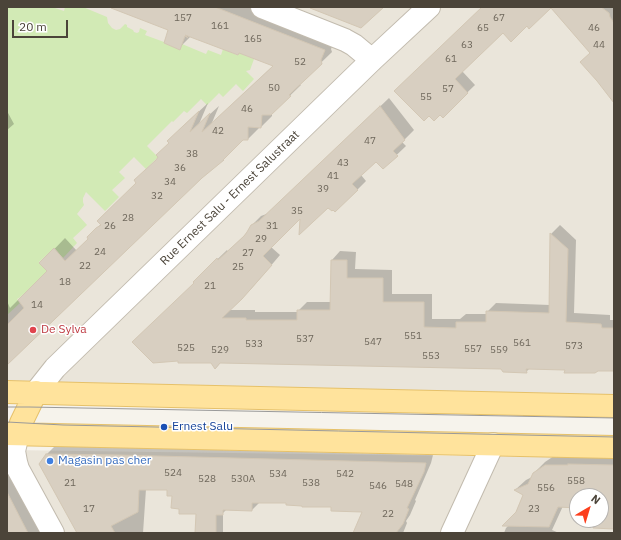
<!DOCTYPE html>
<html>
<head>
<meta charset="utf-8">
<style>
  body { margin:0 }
  #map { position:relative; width:621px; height:540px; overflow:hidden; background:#f6f3ec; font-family:"IBM Plex Sans",sans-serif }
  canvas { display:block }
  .frame { position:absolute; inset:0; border:8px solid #4b4439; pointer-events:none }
  .north { position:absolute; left:569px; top:488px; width:40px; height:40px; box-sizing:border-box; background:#fff; border:1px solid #b7b4b0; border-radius:50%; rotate:38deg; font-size:11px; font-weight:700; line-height:16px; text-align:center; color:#4b4439 }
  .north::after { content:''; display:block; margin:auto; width:14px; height:18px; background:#fc3f1d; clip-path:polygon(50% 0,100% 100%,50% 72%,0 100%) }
  .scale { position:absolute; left:12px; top:20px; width:56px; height:18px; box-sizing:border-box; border:2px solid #4b4439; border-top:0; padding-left:5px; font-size:12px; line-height:14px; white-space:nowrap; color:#4b4439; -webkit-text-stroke:3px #fff; paint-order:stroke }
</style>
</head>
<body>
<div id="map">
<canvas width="621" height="540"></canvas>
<div class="frame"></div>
<div class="north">N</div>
<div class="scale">20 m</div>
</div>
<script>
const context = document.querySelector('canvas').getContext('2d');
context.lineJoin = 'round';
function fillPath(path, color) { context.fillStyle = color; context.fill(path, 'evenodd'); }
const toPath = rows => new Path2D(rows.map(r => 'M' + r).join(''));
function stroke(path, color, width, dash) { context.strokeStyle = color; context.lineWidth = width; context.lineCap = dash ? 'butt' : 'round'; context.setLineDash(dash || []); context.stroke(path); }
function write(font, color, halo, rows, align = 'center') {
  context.font = font + ' "IBM Plex Sans",sans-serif'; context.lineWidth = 3; context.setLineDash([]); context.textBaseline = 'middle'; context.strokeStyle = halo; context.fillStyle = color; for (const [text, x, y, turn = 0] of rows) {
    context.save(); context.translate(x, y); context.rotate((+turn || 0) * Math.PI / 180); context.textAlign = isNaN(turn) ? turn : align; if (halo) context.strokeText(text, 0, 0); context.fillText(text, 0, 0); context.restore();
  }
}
const residential = toPath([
  [7,7,614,7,614,399,7,383],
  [7,450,614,458,614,533,7,533],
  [577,496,601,496,601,520,577,520]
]);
const green = toPath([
  [7,7,52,7,64,11,65,7,83,7,107,17,108,23,112,28,116,30,120,29,125,24,127,25,127,27,133,30,134,32,137,33,139,32,140,28,147,31,145,35,164,42,164,43,179,49,182,44,206,54,208,50,221,55,223,49,237,55,239,53,254,59,250,70,246,71,254,79,243,91,236,84,223,97,219,93,207,105,201,99,187,113,184,111,173,122,172,121,147,146,158,157,146,169,134,157,119,172,125,178,112,190,119,197,105,211,86,192,83,198,83,202,84,205,77,214,87,225,73,238,77,243,63,258,54,248,39,262,48,272,19,298,17,299,20,303,7,315]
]);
const shadow = toPath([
  [110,7,253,7,335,40,331,49,332,52,299,84,301,85,272,113,272,116,261,127,259,127,259,128,248,139,245,139,245,135,224,157,226,157,223,160,202,177,7,357,7,301,10,308,30,288,31,288,48,271,41,263,65,238,77,251,89,239,88,237,101,224,160,157,179,130,208,103,199,124,219,106,211,125,274,65,191,36,179,48,169,29],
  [483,7,551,7,527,25,503,32,462,71,475,85,443,116,440,114],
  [551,7,614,7,614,90,591,53],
  [389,98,414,130,402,142,406,146,383,168,376,160,361,175,366,181,357,190,328,206,301,217,271,247,280,255,251,289,229,310,255,310,255,312,298,312,298,311,307,302,331,302,332,260,340,251,356,252,355,269,392,270,392,294,432,294,432,319,460,319,466,314,487,314,487,312,496,303,550,305,551,234,560,225,576,240,574,313,610,315,610,320,614,320,614,370,530,368,526,372,501,368,221,362,216,368,194,282,227,250,228,252,248,232,252,225,261,216,269,213],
  [7,111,14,124,7,130],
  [55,446,433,455,431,463,415,500,416,501,410,515,406,521,407,523,403,533,354,533,364,511,332,506,287,502,260,502,252,510,227,509,223,513,223,533,196,533,197,513,180,508,168,489,146,489,143,533,79,533,47,454],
  [557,454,614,454,614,527,595,520,601,520,601,496,577,496,577,507,563,506,552,530,559,533,504,533,506,528,509,525,516,512,524,494,515,490,526,480,532,477,534,473,545,462],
  [7,466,43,533,7,533]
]);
const building = toPath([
  [111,7,215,7,325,50,321,60,322,64,289,95,291,96,271,115,262,115,261,128,248,127,248,140,243,140,223,160,224,160,202,178,7,365,7,325,24,308,18,300,47,271,39,263,54,248,65,261,88,239,87,237,96,228,101,225,97,221,136,183,134,180,156,160,158,157,156,155,169,143,167,141,199,111,190,132,210,113,202,132,273,66,239,53,238,55,185,35,188,38,185,36,180,50,164,43,168,30,111,8,111,7],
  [310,7,384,7,361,28,310,8,310,7],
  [482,7,601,7,609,13,610,17,614,23,614,103,597,81,580,62,590,53,551,8,529,29,527,26,511,42,503,33,455,79,468,93,443,118,440,115,434,121,429,116,424,121,394,91,482,7],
  [380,106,405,140,393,151,398,156,383,169,376,162,352,184,358,190,335,212,333,210,332,211,328,208,299,235,300,219,263,256,272,265,242,299,222,318,246,318,246,320,297,320,297,310,330,310,331,260,347,260,347,278,383,278,383,302,424,302,424,327,456,328,456,322,486,322,486,311,549,313,550,233,568,249,566,322,601,324,602,328,614,328,614,371,598,371,595,373,564,373,565,370,526,369,527,373,503,372,501,369,220,363,215,369,211,363,178,363,178,361,153,363,132,342,194,283,193,282,217,258,218,260,244,236,247,232,251,225,259,221,380,106],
  [46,454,119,455,426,463,424,472,407,508,409,509,403,524,396,533,353,533,362,512,331,511,331,507,302,507,302,506,286,505,286,503,252,503,252,511,223,510,223,515,216,515,216,533,195,533,196,514,179,514,179,509,171,508,172,496,167,496,167,490,139,490,138,512,111,526,115,533,77,533,39,464,46,454],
  [568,464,614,465,614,529,593,528,594,520,601,520,601,496,577,496,577,508,558,507,549,527,502,526,516,512,523,495,514,490,528,484,533,473,545,465,568,465,568,464],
  [7,492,28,533,7,533,7,492]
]);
const minor = toPath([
  [262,7,345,40,354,45,372,60],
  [36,392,55,368,372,60,429,7],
  [18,434,14,451,16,462,18,469,53,533],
  [452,533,493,444]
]);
const major = toPath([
  [7,392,82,394,614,406],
  [7,434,614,447],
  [18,434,21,423,36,392]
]);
const tram = toPath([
  [7,407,29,407,614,418],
  [7,422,63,425,614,437]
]);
const markers = [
  [33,330,4,"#e0444e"],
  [164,427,4,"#1a4fb4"],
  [50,461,4,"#3f7fe0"]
];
const numberNames = [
  ["157",183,18],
  ["67",499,18],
  ["161",220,26],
  ["65",483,28],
  ["46",594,28],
  ["165",253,39],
  ["63",467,45],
  ["44",599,45],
  ["61",451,59],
  ["52",300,62],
  ["50",274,88],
  ["57",448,89],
  ["55",426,97],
  ["46",247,109],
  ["42",218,131],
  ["47",370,141],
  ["38",192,154],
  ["43",343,163],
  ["36",180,168],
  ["41",333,176],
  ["34",170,182],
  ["39",323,189],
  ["32",157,196],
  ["35",297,211],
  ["28",128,218],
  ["26",110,226],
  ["31",272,226],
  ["29",261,239],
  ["24",100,252],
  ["27",248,253],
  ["22",85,266],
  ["25",238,267],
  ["18",65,282],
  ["21",210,286],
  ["14",37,305],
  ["551",413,336],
  ["537",305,339],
  ["547",373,342],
  ["561",522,343],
  ["533",254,344],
  ["573",574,346],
  ["525",186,348],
  ["557",473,349],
  ["529",220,350],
  ["559",499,350],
  ["553",431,356],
  ["524",173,473],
  ["534",278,474],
  ["542",345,474],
  ["528",207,479],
  ["530A",243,479],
  ["558",576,481],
  ["21",70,483],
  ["538",311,483],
  ["548",404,484],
  ["546",378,486],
  ["556",546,488],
  ["17",89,509],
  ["23",534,509],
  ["22",388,514]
];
const streetNames = [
  ["Rue Ernest Salu - Ernest Salustraat",230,198,-44]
];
const healthNames = [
  ["De Sylva",41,330]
];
const transitNames = [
  ["Ernest Salu",172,427]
];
const shopNames = [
  ["Magasin pas cher",58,461]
];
fillPath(residential, '#eae5da');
fillPath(green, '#d2eab5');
fillPath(shadow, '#0003');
fillPath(building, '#d8cfc1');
stroke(building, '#d3c7b4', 1);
stroke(minor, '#c2bbae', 24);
stroke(major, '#e6c16a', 24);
stroke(minor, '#fff', 22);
stroke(major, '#ffe39c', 22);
stroke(tram, '#9a9a9a', 1);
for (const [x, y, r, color] of markers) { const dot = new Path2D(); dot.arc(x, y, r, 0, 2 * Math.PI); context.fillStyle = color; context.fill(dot); stroke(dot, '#fff', 1.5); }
write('10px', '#6e675b', null, numberNames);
write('12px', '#4b4439', '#fff', streetNames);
write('12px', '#be3a42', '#fff', healthNames, 'left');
write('12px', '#164399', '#fff', transitNames, 'left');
write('12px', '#366cbe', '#fff', shopNames, 'left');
</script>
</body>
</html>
